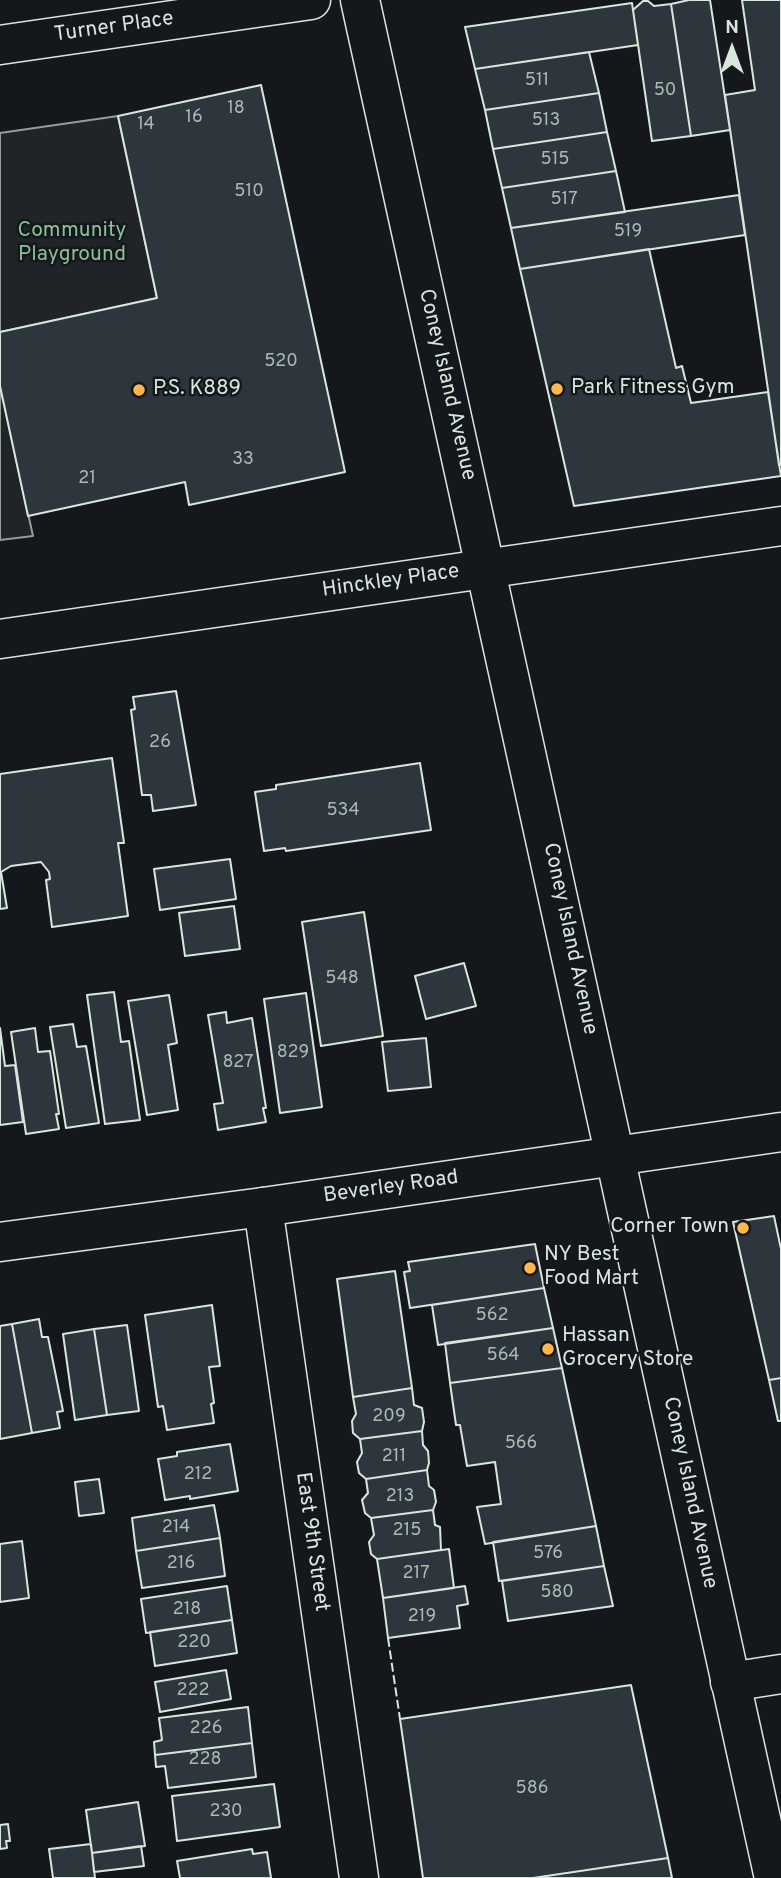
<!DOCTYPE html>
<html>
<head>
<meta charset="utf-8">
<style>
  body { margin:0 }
  #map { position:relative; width:781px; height:1878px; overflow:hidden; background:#14181c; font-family:Overpass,sans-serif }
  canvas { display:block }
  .north { position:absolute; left:697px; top:14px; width:70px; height:70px; -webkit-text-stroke:5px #14181c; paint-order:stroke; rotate:0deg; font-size:19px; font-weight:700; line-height:28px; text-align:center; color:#d8e6dc }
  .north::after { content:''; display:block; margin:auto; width:24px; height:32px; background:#d8e6dc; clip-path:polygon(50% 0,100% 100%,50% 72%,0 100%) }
</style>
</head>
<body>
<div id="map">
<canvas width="781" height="1878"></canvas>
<div class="north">N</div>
</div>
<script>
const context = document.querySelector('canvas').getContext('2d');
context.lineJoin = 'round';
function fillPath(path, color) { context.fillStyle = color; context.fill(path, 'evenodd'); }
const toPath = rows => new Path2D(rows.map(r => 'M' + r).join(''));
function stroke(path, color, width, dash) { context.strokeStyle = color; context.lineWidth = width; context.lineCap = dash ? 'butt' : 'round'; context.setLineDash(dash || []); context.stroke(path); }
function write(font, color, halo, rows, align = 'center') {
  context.font = font + ' Overpass,sans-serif'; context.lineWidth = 5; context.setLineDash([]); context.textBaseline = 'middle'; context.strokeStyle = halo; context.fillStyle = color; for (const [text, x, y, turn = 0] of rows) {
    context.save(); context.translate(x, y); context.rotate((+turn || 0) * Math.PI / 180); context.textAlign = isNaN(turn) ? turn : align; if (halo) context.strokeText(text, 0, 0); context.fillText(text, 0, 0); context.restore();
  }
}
const green = toPath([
  [118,116,157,298,0,332,0,133,118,116],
  [0,386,33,536,0,540,0,386]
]);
const building = toPath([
  [689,0,710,0,730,130,691,136,671,4,689,0],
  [742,0,781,0,781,465,779,465,725,95,755,90,742,0],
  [643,1,648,1,654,6,671,4,691,136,652,141,633,10,643,1],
  [632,3,638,45,475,69,465,27,632,3],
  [589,52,599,93,485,110,475,69,589,52],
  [261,85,345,472,189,505,185,482,28,516,0,386,0,332,157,298,118,116,261,85],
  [599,93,607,132,493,149,485,110,599,93],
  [607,132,616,171,502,188,493,149,607,132],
  [616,171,625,212,511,228,502,188,616,171],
  [739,195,745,235,520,269,511,228,739,195],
  [649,249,676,368,682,366,691,403,768,392,781,476,574,506,520,269,649,249],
  [176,691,196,805,153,811,151,795,142,795,131,710,135,709,133,697,176,691],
  [112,758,124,843,118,843,128,916,52,927,46,880,50,879,49,872,41,862,11,866,1,872,7,908,0,909,0,774,112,758],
  [420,763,431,830,286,851,285,848,264,851,255,792,276,789,276,785,420,763],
  [230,859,236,899,160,910,154,869,230,859],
  [234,906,240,949,185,956,179,913,234,906],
  [364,912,383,1036,321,1046,302,922,364,912],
  [464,963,476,1006,426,1019,415,976,464,963],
  [114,992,121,1042,129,1041,140,1120,105,1124,87,995,114,992],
  [306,993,322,1107,280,1113,264,999,306,993],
  [169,995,177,1043,168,1045,178,1110,147,1115,128,1001,169,995],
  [226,1012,227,1023,252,1018,266,1108,263,1108,266,1122,218,1130,214,1104,223,1103,208,1015,226,1012],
  [73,1024,77,1047,86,1046,99,1123,66,1128,50,1027,73,1024],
  [0,1028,5,1066,15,1065,23,1122,0,1125,0,1028],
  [35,1028,38,1052,50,1051,59,1114,56,1114,59,1129,26,1134,11,1032,35,1028],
  [426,1038,431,1087,388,1091,382,1042,426,1038],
  [774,1216,781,1249,781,1378,769,1380,733,1222,774,1216],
  [535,1244,544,1288,410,1308,404,1272,410,1271,408,1262,535,1244],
  [395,1271,412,1388,353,1397,337,1279,395,1271],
  [544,1288,553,1328,438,1345,432,1305,544,1288],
  [212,1305,220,1366,209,1367,214,1403,211,1404,214,1423,167,1430,163,1406,158,1407,145,1315,212,1305],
  [39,1319,42,1337,48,1337,63,1411,57,1412,60,1428,32,1433,12,1324,39,1319],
  [12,1324,32,1433,0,1439,0,1326,12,1324],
  [127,1325,139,1411,107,1415,94,1329,127,1325],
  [553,1328,562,1368,450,1383,445,1343,553,1328],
  [94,1329,107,1415,75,1420,63,1334,94,1329],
  [562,1368,596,1526,485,1544,477,1507,501,1504,495,1462,467,1466,460,1425,456,1425,450,1383,562,1368],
  [781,1378,781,1421,778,1421,769,1380,781,1378],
  [412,1388,414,1405,422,1408,424,1422,422,1431,360,1439,353,1433,352,1421,356,1414,353,1397,412,1388],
  [422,1431,423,1445,428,1451,429,1463,427,1470,366,1479,359,1473,357,1462,362,1453,360,1439,422,1431],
  [230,1444,238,1491,190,1499,190,1496,165,1500,158,1459,177,1456,177,1452,230,1444],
  [427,1470,429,1486,434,1490,436,1502,433,1510,371,1518,365,1513,362,1500,368,1493,366,1479,427,1470],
  [99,1479,104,1513,79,1516,75,1482,99,1479],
  [214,1505,220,1538,136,1551,132,1518,214,1505],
  [433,1510,435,1525,440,1527,441,1550,377,1559,371,1554,369,1542,374,1535,371,1518,433,1510],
  [596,1526,604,1566,499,1581,493,1542,596,1526],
  [220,1538,225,1576,142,1588,136,1551,220,1538],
  [22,1541,29,1598,0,1602,0,1544,22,1541],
  [449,1549,454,1588,383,1598,377,1559,449,1549],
  [604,1566,613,1606,508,1621,502,1581,604,1566],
  [227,1586,232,1620,146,1633,141,1599,227,1586],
  [465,1586,468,1604,457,1606,460,1628,388,1638,383,1598,465,1586],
  [232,1620,237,1653,155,1666,150,1632,232,1620],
  [226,1670,231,1699,160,1712,155,1682,226,1670],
  [631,1685,668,1858,533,1878,423,1878,400,1719,631,1685],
  [248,1707,252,1743,155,1755,154,1742,162,1740,159,1718,248,1707],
  [252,1743,256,1777,168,1788,165,1766,156,1767,155,1755,252,1743],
  [274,1784,280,1827,177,1841,172,1796,274,1784],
  [138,1802,145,1846,92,1853,86,1810,138,1802],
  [8,1824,10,1841,6,1841,7,1848,0,1849,0,1825,8,1824],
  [91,1844,95,1878,53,1878,49,1849,91,1844],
  [141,1846,144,1866,94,1872,92,1853,141,1846],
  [252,1849,253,1854,267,1852,271,1878,180,1878,177,1861,252,1849],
  [668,1858,672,1878,533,1878,668,1858]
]);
const minor = toPath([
  [0,45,311,0],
  [0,639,781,526],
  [263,1207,359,1878],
  [730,1682,781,1674]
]);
const tertiary = toPath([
  [0,1242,263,1207,781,1132]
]);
const secondary = toPath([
  [360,0,774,1878]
]);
const fence = toPath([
  [388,1638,400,1719]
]);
const markers = [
  [557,389,7,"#ffb74d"],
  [139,390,7,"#ffb74d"],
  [743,1228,7,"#ffb74d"],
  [530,1268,7,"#ffb74d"],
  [548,1349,7,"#ffb74d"]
];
const numberNames = [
  ["511",537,81],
  ["50",665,91],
  ["18",236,109],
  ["16",194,118],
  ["513",546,121],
  ["14",146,125],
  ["515",555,160],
  ["510",249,192],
  ["517",564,200],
  ["519",628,232],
  ["520",281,362],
  ["33",243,460],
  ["21",87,479],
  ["26",160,743],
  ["534",343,811],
  ["548",342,979],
  ["829",293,1053],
  ["827",238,1063],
  ["562",492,1316],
  ["564",503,1356],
  ["209",389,1417],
  ["566",521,1444],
  ["211",394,1457],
  ["212",198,1475],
  ["213",400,1497],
  ["214",176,1528],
  ["215",407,1531],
  ["576",548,1554],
  ["216",181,1564],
  ["217",416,1574],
  ["580",557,1593],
  ["218",187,1610],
  ["219",422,1617],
  ["220",194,1643],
  ["222",193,1691],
  ["226",206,1729],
  ["228",205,1760],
  ["586",532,1789],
  ["230",226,1812]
];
const streetNames = [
  ["Turner Place",114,28,-8],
  ["Coney Island Avenue",446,385,77],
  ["Hinckley Place",391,582,-8],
  ["Coney Island Avenue",569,939,78],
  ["Beverley Road",391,1188,-8],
  ["Coney Island Avenue",689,1493,78],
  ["East 9th Street",311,1542,82]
];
const parkNames = [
  ["Community",72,232],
  ["Playground",72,256]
];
const poiNames = [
  ["Park Fitness Gym",571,389],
  ["P.S. K889",153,390],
  ["Corner Town",729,1228,"right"],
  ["NY Best",544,1256],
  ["Food Mart",544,1280],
  ["Hassan",562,1337],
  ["Grocery Store",562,1361]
];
fillPath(green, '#202428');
stroke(green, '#939e99', 2);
fillPath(building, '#2c363c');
stroke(building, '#d8e6dc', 2);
stroke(minor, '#d8e6dc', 41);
stroke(tertiary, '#d8e6dc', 41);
stroke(secondary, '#d8e6dc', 41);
stroke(minor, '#14181c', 38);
stroke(tertiary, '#14181c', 38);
stroke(secondary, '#14181c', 38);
stroke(fence, '#d8e6dc', 2, [9, 3.5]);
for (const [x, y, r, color] of markers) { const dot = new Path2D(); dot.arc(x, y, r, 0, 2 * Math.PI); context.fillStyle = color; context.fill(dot); stroke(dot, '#14181c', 2.5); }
write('18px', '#adbab4', null, numberNames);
write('21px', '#d8e6dc', '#14181c', streetNames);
write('21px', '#8ac095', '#14181c', parkNames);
write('21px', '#d8e6dc', '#14181c', poiNames, 'left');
</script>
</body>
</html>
